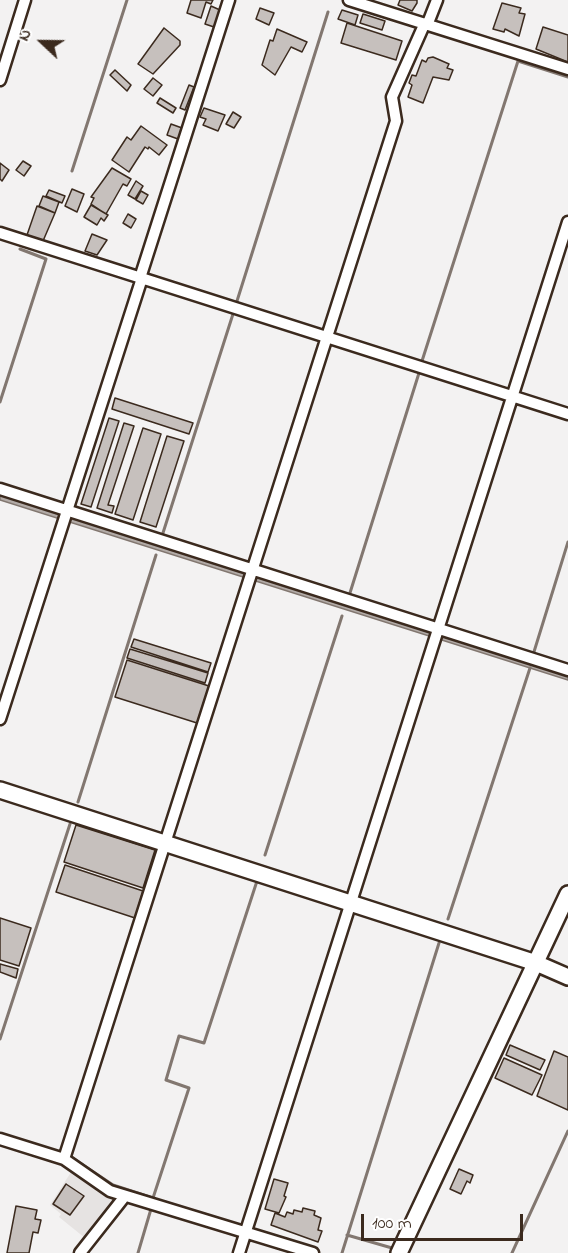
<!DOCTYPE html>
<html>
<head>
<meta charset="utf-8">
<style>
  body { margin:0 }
  #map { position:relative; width:568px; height:1253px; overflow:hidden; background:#f3f2f2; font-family:"Indie Flower",sans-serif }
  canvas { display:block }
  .north { position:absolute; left:12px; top:12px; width:60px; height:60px; -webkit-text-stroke:4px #fff; paint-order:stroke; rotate:292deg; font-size:16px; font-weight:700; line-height:24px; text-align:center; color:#3b2a1e }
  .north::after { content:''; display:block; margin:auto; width:21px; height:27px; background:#3b2a1e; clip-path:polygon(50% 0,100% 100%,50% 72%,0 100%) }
  .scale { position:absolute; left:361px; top:1214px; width:162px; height:27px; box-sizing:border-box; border:3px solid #3b2a1e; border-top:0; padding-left:8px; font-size:18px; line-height:21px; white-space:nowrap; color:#3b2a1e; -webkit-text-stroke:4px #fff; paint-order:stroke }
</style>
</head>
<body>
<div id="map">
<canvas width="568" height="1253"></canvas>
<div class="north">N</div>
<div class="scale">100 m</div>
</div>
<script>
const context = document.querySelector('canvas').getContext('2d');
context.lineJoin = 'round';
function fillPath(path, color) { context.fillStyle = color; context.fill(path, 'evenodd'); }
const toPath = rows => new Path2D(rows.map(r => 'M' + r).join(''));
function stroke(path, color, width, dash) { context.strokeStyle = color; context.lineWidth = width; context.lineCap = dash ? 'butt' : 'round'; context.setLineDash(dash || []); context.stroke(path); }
const built = toPath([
  [73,1169,116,1199,116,1205,90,1238,85,1238,59,1217,61,1214,50,1205]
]);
const water = toPath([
  [0,494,568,675,568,680,0,500,0,494]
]);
const stream = toPath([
  [72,171,127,0],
  [237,301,328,12],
  [422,361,518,61,568,77],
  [0,402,46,259,20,249],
  [162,536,233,314],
  [349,596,419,373],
  [533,655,568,542],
  [78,802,156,555],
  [265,855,342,616],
  [448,919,530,668],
  [0,1039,70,824],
  [71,1157,113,1185,153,1198,189,1088,166,1080,179,1036,204,1043,257,881],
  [347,1235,392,1248],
  [138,1253,151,1209],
  [342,1253,439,943],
  [512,1253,568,1131]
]);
const building = toPath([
  [191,0,213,0,211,4,206,2,201,18,187,13,191,0],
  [400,0,417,0,417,3,412,11,398,5,400,0],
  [502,3,521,8,519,13,525,14,519,36,505,29,504,32,493,29,502,3],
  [211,6,220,10,214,27,205,24,211,6],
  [260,8,274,13,269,25,256,19,260,8],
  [342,10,358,15,355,25,338,19,342,10],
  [363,14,385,21,382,30,360,23,363,14],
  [347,23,402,41,396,60,341,43,347,23],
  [543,27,568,35,568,62,536,49,543,27],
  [164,28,180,41,180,45,153,74,138,64,164,28],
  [277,29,307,42,302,52,291,47,275,75,262,65,270,40,273,41,277,29],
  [433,57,449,64,447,68,453,70,449,80,433,77,423,103,408,97,412,85,409,83,412,75,416,76,422,60,426,62,428,58,433,57],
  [115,70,131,85,127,91,110,75,115,70],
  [153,78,162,85,153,96,144,89,153,78],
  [189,85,194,87,185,110,180,108,189,85],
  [160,98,176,108,173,113,157,103,160,98],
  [204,108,225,115,218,131,203,125,206,119,200,117,204,108],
  [233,112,241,117,234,128,226,124,233,112],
  [171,124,182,128,178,139,167,135,171,124],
  [141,126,167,145,159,155,149,147,148,149,145,147,129,172,112,160,127,137,131,140,141,126],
  [23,161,31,166,24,176,16,170,23,161],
  [0,163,9,170,2,181,0,179,0,163],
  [112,168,131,179,127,186,123,184,106,214,91,204,94,198,91,197,112,168],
  [136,181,143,186,135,199,128,195,136,181],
  [72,189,84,194,77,212,65,206,72,189],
  [49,190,65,196,62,203,46,196,49,190],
  [141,191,148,195,143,204,136,200,141,191],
  [43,196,59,202,55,213,39,206,43,196],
  [91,205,108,215,104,221,101,218,97,225,84,217,91,205],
  [37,206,55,213,43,241,27,235,37,206],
  [128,214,136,219,131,228,123,223,128,214],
  [92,234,107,240,97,255,85,251,92,234],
  [115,398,193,423,189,434,112,409,115,398],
  [109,418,119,421,91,507,81,504,109,418],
  [124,423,134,426,108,505,114,506,112,513,97,508,124,423],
  [143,428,161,434,133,520,115,514,143,428],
  [167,436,184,441,156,527,140,522,167,436],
  [134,639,211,663,208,672,131,647,134,639],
  [130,649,208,673,205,683,127,658,130,649],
  [127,660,209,686,197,723,115,697,127,660],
  [76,825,155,850,143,888,64,862,76,825],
  [65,865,143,891,135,918,56,892,65,865],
  [0,918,31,928,19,966,0,960,0,918],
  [0,964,18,969,16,978,0,972,0,964],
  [510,1045,545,1060,540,1070,506,1055,510,1045],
  [554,1051,568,1057,568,1110,537,1096,554,1051],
  [504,1058,542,1075,532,1095,495,1078,504,1058],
  [459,1169,473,1175,470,1183,467,1181,461,1194,450,1189,459,1169],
  [274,1179,288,1183,284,1196,286,1197,279,1213,265,1209,274,1179],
  [66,1184,84,1196,70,1215,53,1204,66,1184],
  [16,1206,37,1210,35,1219,41,1220,38,1233,33,1232,29,1253,7,1253,16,1206],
  [303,1208,315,1211,314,1215,321,1218,318,1230,322,1231,318,1242,271,1225,275,1213,285,1217,287,1212,293,1214,294,1210,302,1212,303,1208]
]);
const street = toPath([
  [349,0,568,69],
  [428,23,437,0],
  [0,80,25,0],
  [0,233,568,414],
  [140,278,229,0],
  [0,489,568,670],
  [0,719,142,278],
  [0,1139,64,1159,110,1191,313,1253],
  [64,1159,396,121,392,97,424,25],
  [80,1253,125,1196],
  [239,1253,568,222]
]);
const secondary = toPath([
  [0,790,536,963,568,977],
  [399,1253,568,894]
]);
fillPath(built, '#e6e3e2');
fillPath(water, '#b2aba7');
stroke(water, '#827770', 1.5);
stroke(stream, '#827770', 3);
fillPath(building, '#c6c0bd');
stroke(building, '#3b2a1e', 1.5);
stroke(street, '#3b2a1e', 15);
stroke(secondary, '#3b2a1e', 20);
stroke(street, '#fff', 10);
stroke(secondary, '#fff', 15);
</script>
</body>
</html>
